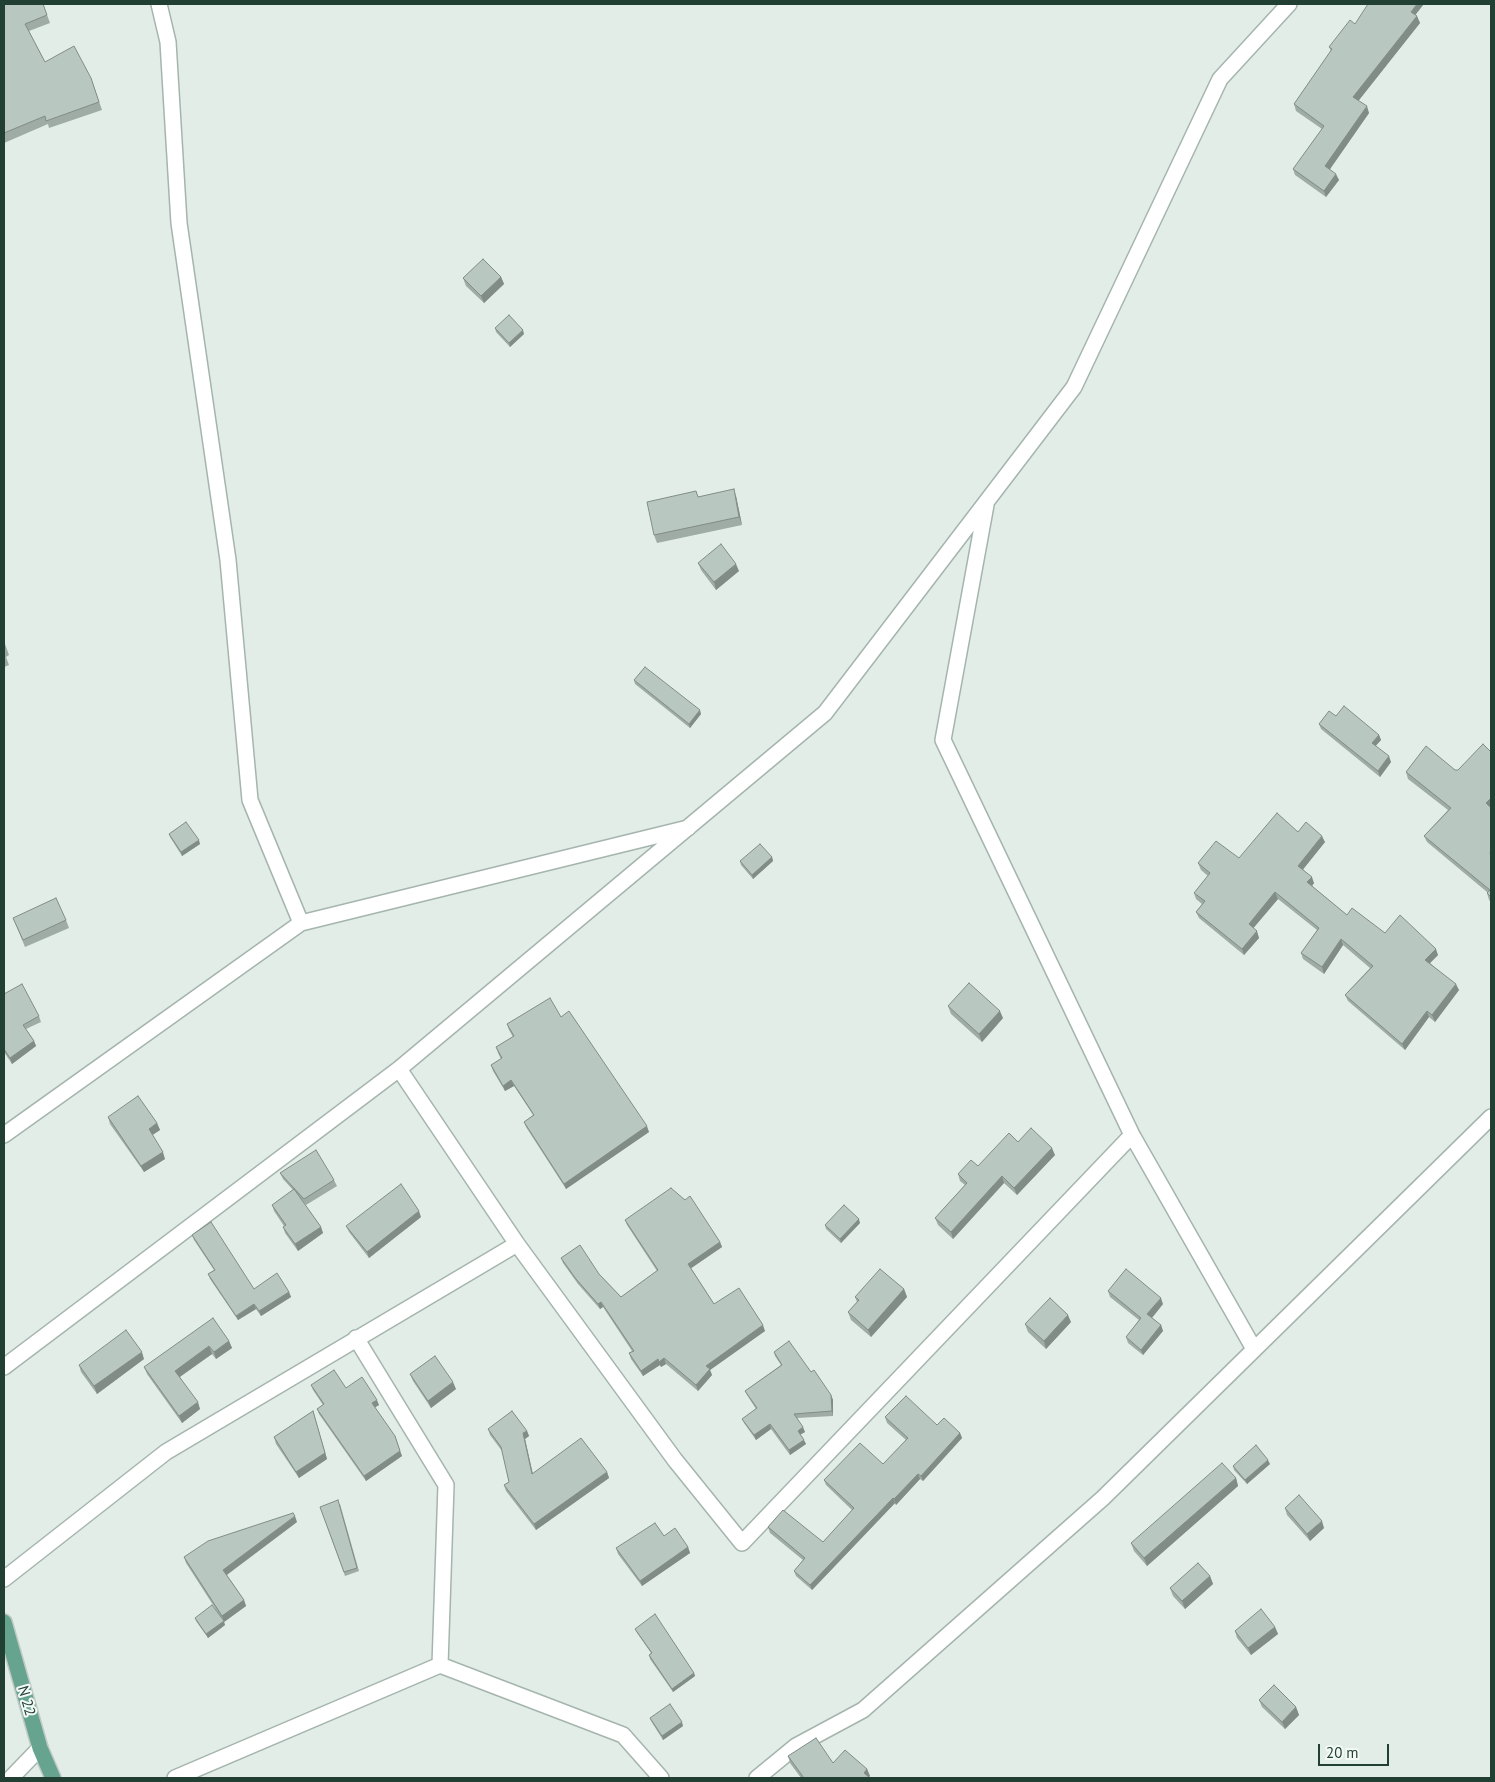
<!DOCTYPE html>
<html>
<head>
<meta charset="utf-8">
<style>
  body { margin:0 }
  #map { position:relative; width:1495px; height:1782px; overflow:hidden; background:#e2ede7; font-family:"PT Sans",sans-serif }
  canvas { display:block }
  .frame { position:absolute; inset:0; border:5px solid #223f34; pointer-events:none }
  .scale { position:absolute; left:1318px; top:1744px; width:71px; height:22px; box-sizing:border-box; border:2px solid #223f34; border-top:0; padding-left:6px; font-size:15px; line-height:18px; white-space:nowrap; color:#223f34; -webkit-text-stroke:4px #f3f9f6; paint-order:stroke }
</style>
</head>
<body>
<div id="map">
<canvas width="1495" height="1782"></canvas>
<div class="frame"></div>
<div class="scale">20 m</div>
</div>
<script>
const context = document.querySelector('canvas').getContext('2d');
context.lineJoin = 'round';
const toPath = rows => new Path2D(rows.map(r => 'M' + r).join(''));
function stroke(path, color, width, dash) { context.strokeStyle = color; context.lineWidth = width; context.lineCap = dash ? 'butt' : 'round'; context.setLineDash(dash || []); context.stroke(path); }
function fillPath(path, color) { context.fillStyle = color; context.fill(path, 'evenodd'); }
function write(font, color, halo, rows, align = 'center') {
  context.font = font + ' "PT Sans",sans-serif'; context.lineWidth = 4; context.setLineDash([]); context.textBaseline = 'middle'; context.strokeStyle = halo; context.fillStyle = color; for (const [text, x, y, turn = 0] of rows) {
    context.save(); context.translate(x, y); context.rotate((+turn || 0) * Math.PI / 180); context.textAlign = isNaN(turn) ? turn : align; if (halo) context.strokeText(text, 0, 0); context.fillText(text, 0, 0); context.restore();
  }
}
const minor = toPath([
  [159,4,168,42,179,223,228,560,250,800,301,923],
  [986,505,943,740,1132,1135,1254,1349],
  [399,1069,517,1244,675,1460,742,1543,1132,1135],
  [4,1135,301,923,688,828],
  [4,1367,399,1069,825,713,1074,387,1220,79,1289,4],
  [4,1579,166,1452,517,1244],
  [440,1665,623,1735,661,1778],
  [11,1778,40,1748],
  [175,1778,440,1665,446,1485,356,1338],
  [757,1778,796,1746,863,1710,1103,1498,1491,1117]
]);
const primary = toPath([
  [4,1622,40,1748,53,1778]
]);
const wall = toPath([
  [4,4,43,4,50,23,29,31,45,62,91,78,102,110,49,128,48,124,4,143],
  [1416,15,1420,23,1358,101,1369,113,1330,169,1339,180,1326,197,1295,175,1293,169,1322,129,1296,111,1294,104,1331,51,1329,47,1355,24],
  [501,277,504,284,484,303,466,286,463,278],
  [495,328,524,334,510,347,496,332],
  [736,496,742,525,657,543,654,535],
  [698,563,739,571,716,590,701,570],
  [4,641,9,655,6,657,9,665,4,667],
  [634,680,701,714,690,728,635,684],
  [1336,716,1379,735,1381,740,1375,746,1391,762,1380,777,1321,729,1319,724],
  [1455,770,1491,808,1491,902,1489,900,1487,893,1487,892,1427,842,1424,836,1448,810,1408,779,1406,772],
  [1298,832,1325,842,1303,869,1314,883,1312,886,1347,915,1385,933,1438,955,1430,963,1459,990,1435,1022,1429,1017,1405,1050,1348,1001,1345,995,1370,968,1343,945,1324,974,1303,959,1301,953,1317,930,1278,899,1253,928,1259,938,1244,955,1199,918,1196,912,1202,904,1196,899,1194,893,1208,876,1201,870,1198,863,1239,858],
  [169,834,200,844,182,856,170,837],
  [772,857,773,861,753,879,741,865,740,861],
  [13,918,66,920,69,928,25,947],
  [4,994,39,1016,41,1022,26,1029,34,1041,36,1046,12,1064,4,1052],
  [948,1006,1003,1018,982,1042,951,1014],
  [561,1017,649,1132,566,1189,526,1127,524,1122,533,1115,514,1086,505,1091,493,1071,491,1065,501,1059,498,1053,496,1047,513,1037,509,1030,507,1024],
  [108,1117,157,1123,160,1130,152,1135,165,1159,144,1172,110,1124],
  [1018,1142,1055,1155,1017,1195,1004,1183,953,1239,938,1225,935,1218,965,1185,960,1181,958,1174,978,1166],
  [280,1173,334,1180,337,1186,306,1205,301,1199,321,1227,323,1233,298,1251,285,1233,283,1227,284,1226,274,1211,272,1205,293,1190,283,1179],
  [421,1217,369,1258,349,1232,346,1226],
  [625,1220,720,1242,722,1247,691,1268,714,1304,765,1331,710,1370,712,1375,698,1391,666,1364,661,1367,660,1365,643,1376,631,1359,629,1353,632,1351,603,1307,600,1309,578,1284,563,1263,561,1258,599,1274,621,1297,657,1271,627,1225],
  [860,1223,841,1243,826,1229,825,1225],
  [192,1235,254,1289,289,1292,291,1297,261,1316,256,1309,238,1320,210,1279,208,1274,214,1270,194,1240],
  [904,1289,907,1297,871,1337,851,1320,848,1312,857,1302,855,1297],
  [1108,1291,1163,1304,1152,1318,1161,1325,1163,1331,1143,1355,1128,1343,1126,1337,1139,1320,1110,1297],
  [1071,1322,1046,1349,1028,1332,1025,1324],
  [229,1341,232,1348,216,1359,212,1354,180,1377,200,1409,182,1423,147,1374,144,1367],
  [774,1352,811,1372,831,1395,833,1400,833,1416,797,1418,805,1432,800,1435,806,1444,790,1455,771,1429,756,1440,744,1423,742,1419,756,1409,747,1395,745,1391,781,1365,775,1356],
  [144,1359,97,1394,81,1372,79,1365],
  [410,1374,456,1389,431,1408,413,1381],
  [311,1385,346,1388,379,1405,375,1407,402,1456,366,1481,319,1414,317,1409,323,1405,313,1390],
  [313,1411,327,1459,299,1478,276,1444,274,1437],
  [885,1417,937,1425,960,1433,962,1438,923,1481,920,1479,896,1505,895,1503,812,1590,796,1576,794,1571,803,1560,770,1533,768,1527,823,1542,852,1510,826,1485,824,1480,883,1464,906,1440,887,1423],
  [488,1429,527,1431,529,1436,525,1439,533,1474,607,1472,609,1478,536,1530,506,1491,504,1485,509,1482,502,1451,490,1435],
  [1270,1464,1247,1484,1234,1470,1233,1466],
  [1236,1478,1238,1486,1147,1566,1134,1551,1131,1543],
  [340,1504,359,1571,345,1576,320,1507],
  [1285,1508,1324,1528,1310,1541,1287,1515],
  [297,1522,227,1575,244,1600,246,1606,224,1622,186,1563,184,1557],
  [664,1536,688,1547,690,1553,642,1586,618,1554,616,1548],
  [1210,1576,1213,1584,1185,1609,1173,1596,1170,1588],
  [195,1618,225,1625,208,1638,196,1621],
  [1275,1627,1278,1634,1251,1655,1237,1638,1235,1631],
  [635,1629,694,1673,695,1676,673,1692,650,1659,649,1655,651,1653,637,1633],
  [1259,1700,1296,1707,1299,1715,1285,1729,1262,1707],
  [650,1718,683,1726,663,1740,651,1721],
  [788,1756,833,1763,867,1769,870,1776,869,1777,870,1778,801,1778,790,1763]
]);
const shadedWall = toPath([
  [1417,4,1424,4,1413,18,1411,12],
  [1417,16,1420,23,1356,104,1353,97],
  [1367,106,1369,113,1328,172,1325,166],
  [1336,174,1339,180,1326,197,1324,191],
  [501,277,504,284,484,303,481,296],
  [523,330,524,334,510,347,509,343],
  [734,489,736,496,742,525,739,517],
  [736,564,739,571,716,590,714,582],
  [700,710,701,714,690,728,689,724],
  [1379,735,1381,740,1373,749,1372,743],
  [1389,756,1391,762,1380,777,1378,771],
  [1491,798,1491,807,1488,810,1486,803],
  [1322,836,1325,842,1301,872,1298,866],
  [199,840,200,844,182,856,181,852],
  [772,857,773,861,753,879,752,875],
  [1312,877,1314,883,1310,889,1307,882],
  [1275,892,1278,899,1251,931,1249,924],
  [1257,931,1259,938,1244,955,1242,949],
  [1341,939,1343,945,1324,974,1322,967],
  [1436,949,1438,955,1427,966,1425,960],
  [1456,984,1459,990,1435,1022,1432,1015],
  [1000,1011,1003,1018,982,1042,979,1034],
  [1427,1011,1429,1017,1405,1050,1402,1044],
  [34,1041,36,1046,12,1064,10,1058],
  [511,1080,514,1086,505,1091,503,1086],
  [157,1123,160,1130,151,1136,149,1129],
  [647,1126,649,1132,566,1189,564,1184],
  [1052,1148,1055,1155,1017,1195,1014,1188],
  [163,1152,165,1159,144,1172,141,1166],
  [1002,1176,1004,1183,953,1239,951,1232],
  [419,1211,421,1217,369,1258,367,1252],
  [859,1219,860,1223,841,1243,840,1239],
  [321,1227,323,1233,298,1251,295,1244],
  [720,1242,722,1247,690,1269,688,1264],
  [904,1289,907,1297,871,1337,868,1330],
  [289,1292,291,1297,261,1316,259,1311],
  [1161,1298,1163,1304,1150,1320,1147,1314],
  [601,1302,603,1307,600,1309,598,1304],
  [254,1304,256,1309,238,1320,236,1316],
  [1068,1315,1071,1322,1046,1349,1044,1341],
  [763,1325,765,1331,710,1370,712,1375,698,1391,696,1385,706,1366],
  [1161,1325,1163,1331,1143,1355,1141,1350],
  [229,1341,232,1348,216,1359,214,1352],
  [209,1346,212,1354,178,1378,175,1371],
  [142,1352,144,1359,97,1394,94,1386],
  [664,1358,666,1364,661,1367,659,1362],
  [658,1359,660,1365,643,1376,641,1371],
  [453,1382,456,1389,431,1408,428,1401],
  [831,1395,833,1400,833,1416,832,1411],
  [377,1400,379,1405,374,1408,372,1403],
  [198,1402,200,1409,182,1423,179,1416],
  [313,1411,327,1459,299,1478,296,1472],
  [770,1424,771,1429,756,1440,754,1435],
  [803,1427,805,1432,799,1435,798,1431],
  [527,1431,529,1436,525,1439,534,1480,532,1474,523,1433],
  [960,1433,962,1438,923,1481,921,1476],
  [395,1436,402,1456,366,1481,364,1476],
  [804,1440,806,1444,790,1455,789,1450],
  [1268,1460,1270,1464,1247,1484,1245,1480],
  [607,1472,609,1478,536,1530,534,1524],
  [918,1474,920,1479,896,1505,894,1499],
  [1236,1478,1238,1486,1147,1566,1144,1558],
  [893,1498,895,1503,812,1590,810,1585],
  [295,1516,297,1522,225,1576,223,1570],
  [1322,1521,1324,1528,1310,1541,1307,1534],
  [688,1547,690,1553,642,1586,640,1581],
  [1210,1576,1213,1584,1185,1609,1182,1601],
  [244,1600,246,1606,224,1622,222,1616],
  [224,1621,225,1625,208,1638,206,1634],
  [1275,1627,1278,1634,1251,1655,1248,1648],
  [694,1673,695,1676,673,1692,672,1689],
  [1296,1707,1299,1715,1285,1729,1282,1722],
  [682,1722,683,1726,663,1740,662,1736],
  [867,1769,870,1776,868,1778,864,1773]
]);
const building = toPath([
  [4,4,43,4,47,15,25,24,45,62,74,46,91,78,99,102,46,121,45,116,4,133,4,4],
  [1368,4,1417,4,1411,12,1417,16,1353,97,1367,106,1325,166,1336,174,1324,191,1293,169,1324,126,1294,104,1332,49,1329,47,1350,20,1355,24,1368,4],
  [483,259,501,277,481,296,463,278,483,259],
  [509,315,523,330,509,343,495,328,509,315],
  [734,489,739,517,654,535,647,502,696,491,698,497,734,489],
  [721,544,736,564,714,582,698,563,721,544],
  [645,667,700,710,689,724,634,680,645,667],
  [1344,706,1379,735,1372,743,1389,756,1378,771,1319,724,1329,711,1336,716,1344,706],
  [1483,744,1491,752,1491,798,1486,803,1491,808,1491,851,1490,853,1491,855,1491,897,1487,893,1490,890,1424,836,1451,808,1406,772,1426,746,1455,770,1458,770,1483,744],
  [1277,813,1298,832,1306,822,1322,836,1298,866,1312,877,1307,882,1347,915,1352,908,1385,933,1400,915,1436,949,1425,960,1456,984,1432,1015,1427,1011,1402,1044,1345,995,1373,966,1341,939,1322,967,1301,953,1319,928,1275,892,1249,924,1257,931,1242,949,1196,912,1205,901,1194,893,1210,873,1198,863,1216,841,1239,858,1277,813],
  [186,822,199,840,181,852,169,834,186,822],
  [760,844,772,857,752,875,740,861,760,844],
  [56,898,66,920,23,940,13,918,56,898],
  [969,983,1000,1011,979,1034,948,1006,969,983],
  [22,984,39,1016,23,1025,34,1041,10,1058,4,1049,4,994,22,984],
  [550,998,561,1017,569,1011,647,1126,564,1184,524,1122,534,1115,511,1080,503,1086,491,1065,502,1058,496,1047,514,1036,507,1024,550,998],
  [138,1096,157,1123,149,1129,163,1152,141,1166,108,1117,138,1096],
  [1031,1128,1052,1148,1014,1188,1002,1176,951,1232,935,1218,967,1183,958,1174,971,1160,978,1166,1009,1133,1018,1142,1031,1128],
  [316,1150,334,1180,304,1199,280,1173,316,1150],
  [401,1184,419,1211,367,1252,346,1226,401,1184],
  [671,1188,685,1200,690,1196,720,1242,688,1264,714,1304,739,1288,763,1325,706,1366,710,1369,696,1385,664,1358,659,1362,658,1359,641,1371,629,1353,634,1351,601,1302,598,1304,576,1279,561,1258,580,1245,599,1274,621,1297,658,1270,625,1220,671,1188],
  [294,1189,321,1227,295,1244,283,1227,286,1225,272,1205,294,1189],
  [844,1205,859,1219,840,1239,825,1225,844,1205],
  [211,1222,254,1289,277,1273,289,1292,259,1311,254,1304,236,1316,208,1274,215,1270,192,1235,211,1222],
  [880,1269,904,1289,868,1330,848,1312,859,1300,855,1297,880,1269],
  [1126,1269,1161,1298,1147,1314,1161,1325,1141,1350,1126,1337,1141,1318,1108,1291,1126,1269],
  [1050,1298,1068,1315,1044,1341,1025,1324,1050,1298],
  [213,1318,229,1341,214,1352,209,1346,175,1371,198,1402,179,1416,144,1367,213,1318],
  [126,1330,142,1352,94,1386,79,1365,126,1330],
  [789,1341,811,1372,814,1370,831,1395,832,1411,794,1414,803,1427,798,1431,804,1440,789,1450,770,1424,754,1435,742,1419,757,1408,745,1391,782,1365,774,1352,789,1341],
  [435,1356,453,1382,428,1401,410,1374,435,1356],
  [334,1370,346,1388,362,1377,377,1400,372,1403,395,1436,400,1451,364,1476,317,1409,324,1404,311,1385,334,1370],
  [906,1396,937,1425,944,1418,960,1433,921,1476,918,1474,894,1499,893,1498,810,1585,794,1571,805,1558,768,1527,783,1510,823,1542,854,1508,824,1480,860,1443,883,1464,908,1438,885,1417,906,1396],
  [313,1411,325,1453,296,1472,274,1437,313,1411],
  [512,1411,527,1431,523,1433,532,1474,581,1438,607,1472,534,1524,504,1485,509,1482,501,1447,488,1429,512,1411],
  [1256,1445,1268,1460,1245,1480,1233,1466,1256,1445],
  [1222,1463,1236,1478,1144,1558,1131,1543,1222,1463],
  [1299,1495,1322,1521,1307,1534,1285,1508,1299,1495],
  [338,1500,357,1568,344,1572,320,1507,338,1500],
  [293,1513,295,1516,223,1570,244,1600,222,1616,184,1557,208,1541,293,1513],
  [655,1523,664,1536,675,1528,688,1547,640,1581,616,1548,655,1523],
  [1198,1563,1210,1576,1182,1601,1170,1588,1198,1563],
  [212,1605,224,1621,206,1634,195,1618,212,1605],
  [1261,1609,1275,1627,1248,1648,1235,1631,1261,1609],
  [655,1614,694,1673,672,1689,649,1655,652,1653,635,1629,655,1614],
  [1274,1685,1296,1707,1282,1722,1259,1700,1274,1685],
  [670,1704,682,1722,662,1736,650,1718,670,1704],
  [816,1738,833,1763,845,1750,867,1769,864,1773,870,1778,804,1778,788,1756,816,1738]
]);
const streetNames = [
  ["N 22",26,1701,74]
];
stroke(minor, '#a5b5ae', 18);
stroke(primary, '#c1c9c6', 18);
stroke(minor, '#fff', 15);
stroke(primary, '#66a48f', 15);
fillPath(wall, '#9eaca5');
fillPath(shadedWall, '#818c86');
fillPath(building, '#b8c8c0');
stroke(building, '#818c86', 1);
write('15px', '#223f34', '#f3f9f6', streetNames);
</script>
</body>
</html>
